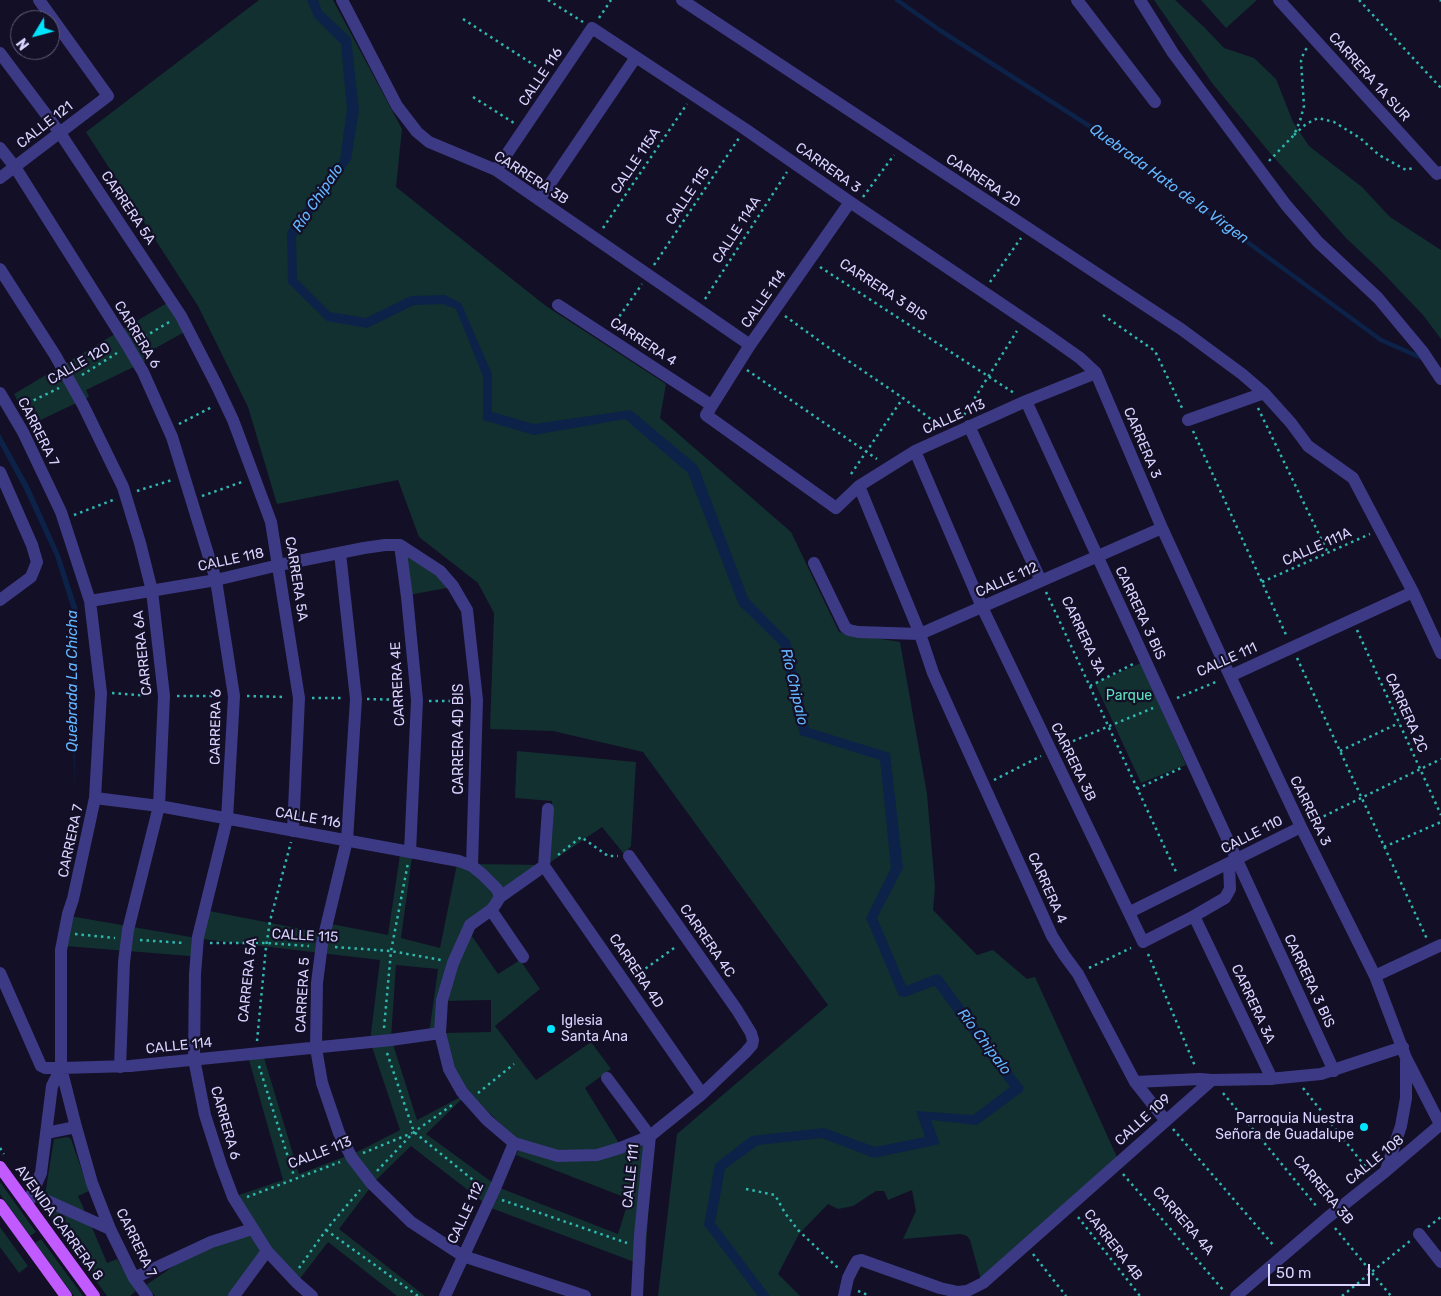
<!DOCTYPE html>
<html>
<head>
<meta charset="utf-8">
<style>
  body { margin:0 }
  #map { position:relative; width:1441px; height:1296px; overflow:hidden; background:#130f26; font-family:Rubik,sans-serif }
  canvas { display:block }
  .north { position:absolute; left:10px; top:10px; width:50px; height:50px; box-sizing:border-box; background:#130f26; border:1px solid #625e7d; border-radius:50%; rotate:233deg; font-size:14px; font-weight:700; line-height:20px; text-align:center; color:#d9d4ff }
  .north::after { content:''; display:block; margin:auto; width:18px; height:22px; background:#00e5ff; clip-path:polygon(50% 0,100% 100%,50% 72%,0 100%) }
  .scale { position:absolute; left:1268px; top:1264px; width:102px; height:22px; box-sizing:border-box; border:2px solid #d9d4ff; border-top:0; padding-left:6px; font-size:15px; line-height:18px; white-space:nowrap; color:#d9d4ff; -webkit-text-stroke:4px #130f26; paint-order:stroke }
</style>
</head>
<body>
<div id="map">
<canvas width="1441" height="1296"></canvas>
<div class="north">N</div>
<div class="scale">50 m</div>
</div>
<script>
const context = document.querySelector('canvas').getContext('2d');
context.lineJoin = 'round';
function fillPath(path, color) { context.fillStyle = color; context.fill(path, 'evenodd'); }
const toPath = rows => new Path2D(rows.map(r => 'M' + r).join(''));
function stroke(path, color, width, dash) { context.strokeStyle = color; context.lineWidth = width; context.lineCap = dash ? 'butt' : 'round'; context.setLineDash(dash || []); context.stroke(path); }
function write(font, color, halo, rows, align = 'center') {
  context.font = font + ' Rubik,sans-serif'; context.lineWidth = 4.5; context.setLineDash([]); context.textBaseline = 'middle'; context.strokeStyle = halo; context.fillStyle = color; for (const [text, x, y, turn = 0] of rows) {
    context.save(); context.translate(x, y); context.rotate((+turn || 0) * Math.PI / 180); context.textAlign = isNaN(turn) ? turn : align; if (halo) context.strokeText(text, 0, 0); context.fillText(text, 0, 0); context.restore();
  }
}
const green = toPath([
  [259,0,333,0,402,129,396,187,546,306,666,384,660,418,791,532,839,632,900,642,927,794,935,887,933,910,977,955,993,950,1027,979,1035,977,1117,1157,981,1280,970,1240,967,1236,960,1234,903,1239,916,1211,912,1190,888,1200,884,1191,876,1191,853,1206,838,1209,828,1204,799,1234,778,1274,800,1296,658,1296,677,1134,828,1005,643,752,553,731,490,729,494,613,478,583,419,537,398,480,277,504,248,407,198,306,86,132],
  [1154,0,1175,0,1205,28,1224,48,1254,58,1276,79,1293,122,1309,146,1362,187,1390,217,1441,250,1441,339,1423,315,1380,270,1346,238,1270,153,1212,83],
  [1201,0,1257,0,1226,28],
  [172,300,190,329,143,355,146,361,86,390,89,397,30,425,14,394],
  [405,552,457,586,409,595],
  [1141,663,1186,765,1141,783,1095,683],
  [517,751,636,762,631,846,624,854,602,827,545,866,469,932,498,974,520,960,540,989,495,1026,536,1080,591,1042,611,1069,585,1088,620,1145,655,1133,652,1152,645,1266,491,1208,411,1146,376,1180,339,1229,425,1296,397,1296,328,1242,299,1280,272,1253,240,1296,155,1296,146,1285,212,1240,250,1223,236,1196,283,1180,247,1053,262,1051,299,1174,357,1152,400,1130,370,1041,380,960,202,939,202,957,65,946,70,916,202,939,209,911,327,934,331,924,388,935,401,848,413,850,401,938,440,948,458,859,473,864,545,865,552,801,515,798],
  [396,965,438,969,429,1034,443,1033,454,1068,468,1093,417,1120,391,1038],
  [491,1000,491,1032,444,1033,445,1001],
  [468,1093,522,1144,516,1155,629,1199,618,1234,500,1188,426,1134],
  [68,1137,71,1139,89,1191,78,1196,84,1209,83,1211,45,1195,54,1139],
  [0,1182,36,1232,30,1236,0,1194],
  [48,1208,91,1225,107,1263,117,1259,136,1291,130,1296,107,1296,47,1213],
  [0,1227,28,1266,19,1273,0,1247],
  [41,1239,83,1296,74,1296,35,1243]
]);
const water = toPath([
  [307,0,318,0,322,11,351,38,359,110,351,160,296,237,297,279,330,312,366,318,411,296,445,295,461,303,492,374,492,412,534,424,631,410,698,466,748,598,790,641,809,728,890,753,903,868,877,918,906,986,934,975,939,974,942,977,1024,1088,1022,1092,977,1125,931,1120,940,1144,874,1158,822,1138,758,1145,725,1169,715,1223,770,1296,758,1296,704,1225,715,1164,751,1136,824,1128,875,1147,925,1137,916,1111,973,1115,1010,1087,935,986,931,987,905,997,899,996,866,918,891,868,880,760,800,735,780,645,739,605,688,473,625,419,534,435,483,420,483,376,456,309,443,304,414,305,367,328,327,321,288,283,287,232,340,160,347,109,341,44,314,17],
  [0,434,29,486,60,555,78,610,74,792,72,610,55,556,24,489,0,445]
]);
const stream = toPath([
  [897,0,941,31,1116,143,1258,250,1381,340,1424,359]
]);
const path = toPath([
  [548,0,583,22],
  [1359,0,1441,88],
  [1440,0,1441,1],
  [599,18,611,0],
  [463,19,548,74],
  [473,97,514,123],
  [1294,135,1306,124,1318,118,1334,122,1360,138,1379,155,1406,170,1413,168],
  [1269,161,1294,135,1300,121,1304,106,1301,61,1304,52,1307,48],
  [863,197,894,155],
  [603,228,687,104],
  [654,265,739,138],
  [820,267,1014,393],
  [990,282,1021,238],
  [705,299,787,172],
  [1103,315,1155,351,1183,410],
  [785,316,825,345,903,398,941,427],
  [612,327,642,284],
  [139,340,171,321],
  [747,370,877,459],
  [82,375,117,353],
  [22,406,59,388],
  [1258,408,1328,553],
  [964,415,1017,331],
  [179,424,212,407],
  [1193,431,1287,637],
  [851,474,903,398],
  [137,491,172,480],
  [202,496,242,482],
  [74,515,113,500],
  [1262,582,1370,534],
  [1046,592,1177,874],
  [1357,630,1441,815],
  [1297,658,1427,939],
  [1090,686,1133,664],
  [112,693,151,696],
  [177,696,221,696],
  [247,696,286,697],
  [312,698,344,698],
  [1177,698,1218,681],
  [367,699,404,700],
  [429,701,464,701],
  [1061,746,1153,708],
  [1340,751,1399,723],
  [994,780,1041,756],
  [1137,789,1181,768],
  [1312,822,1441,759],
  [1384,847,1441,822],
  [558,855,581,837,608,856,618,856],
  [75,934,115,938],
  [140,940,184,943],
  [210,943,266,943,309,946],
  [335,947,391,951,441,960],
  [1148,954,1195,1066],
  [1089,968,1131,948],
  [635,976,677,946],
  [384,1028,391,951,408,863],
  [257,1041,266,947,270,921,291,842],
  [387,1053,414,1132,483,1188],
  [259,1066,294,1176],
  [1303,1088,1368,1170],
  [478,1093,514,1064],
  [1223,1093,1318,1208],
  [1173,1129,1274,1246],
  [0,1148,4,1154],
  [363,1153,412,1133],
  [377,1171,414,1132,455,1103],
  [1123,1174,1224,1291],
  [746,1189,775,1195,785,1213,798,1230,838,1268],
  [247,1197,340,1162],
  [502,1200,627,1243],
  [1078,1217,1140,1296],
  [1428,1227,1441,1217],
  [1335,1228,1391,1296],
  [326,1230,418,1296],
  [1033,1254,1066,1296],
  [299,1268,326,1230,360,1190],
  [858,1291,870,1296],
  [1342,1296,1410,1241]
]);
const minor = toPath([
  [342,0,397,106,417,132,429,142,496,170,750,345],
  [682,0,1181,329,1242,374,1264,393,1291,423,1308,446,1353,478,1413,592,1441,653],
  [1077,0,1155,102],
  [1140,0,1173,53,1286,205,1318,242,1378,298,1423,352,1441,379],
  [1279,0,1437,174,1441,172],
  [0,53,60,133,181,316,216,384,233,420,271,522,299,698,293,831],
  [0,148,15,167,126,343,143,372,172,437,216,580,234,696,227,819,198,937,195,974,194,1059,205,1115,221,1165,233,1197,267,1251,297,1283,312,1296],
  [496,170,592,28,745,129,850,202,1046,334,1080,358,1096,373,1162,528,1230,676,1301,827,1375,976,1406,1058,1441,1126],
  [0,178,108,96,39,0],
  [539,200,636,57],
  [850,202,750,345,706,415,836,508,859,486,915,451,1026,401,1096,373],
  [0,269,55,355,83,405,123,487,140,543,152,591,164,696,159,806,128,930,124,962,120,1067],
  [558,305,711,405],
  [0,393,23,432,61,512,90,601,101,693,95,798,73,899,68,914,61,950,61,1068,76,1127,92,1183,110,1229,134,1278,147,1296],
  [1026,401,1334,1071],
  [1188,420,1264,393],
  [969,426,1041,581],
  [915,451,982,607,1143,942,1194,916,1225,898,1230,889,1229,864],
  [0,472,32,545,37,562,31,577,0,600],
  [859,486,920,634,933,673,1052,936,1064,955,1078,974,1135,1082,1166,1121],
  [400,545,407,597,417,700,410,852],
  [340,553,356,699,347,840,322,944,317,983,316,1048,322,1083,339,1133,352,1158,372,1184,411,1222,463,1256,585,1296],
  [814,563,845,627,849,630,858,632,920,634,1162,528],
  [90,601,216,580,279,565,364,548,385,545,400,545,440,571,453,586,467,610,477,700,472,866],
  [1230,676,1413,592],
  [95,798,159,806,459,861,472,866,482,874,497,889,500,897],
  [544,866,500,897,495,905,491,910,470,925,453,963,442,1000,440,1033,449,1069,462,1092,487,1120,514,1143,558,1156,597,1155,620,1148,650,1136,702,1094,745,1053,752,1045,753,1040,751,1033,737,1010,629,856],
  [544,866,702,1094],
  [544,866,548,809],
  [491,910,523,957],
  [1130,912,1301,827],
  [1194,916,1272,1079],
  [0,973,41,1066,45,1068,61,1068],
  [1375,976,1441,945],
  [607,1078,650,1136],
  [1135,1082,1200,1079,1212,1080],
  [46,1133,76,1127],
  [1386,1170,1401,1126,1406,1098,1406,1061],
  [32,1194,110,1229],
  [27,1205,41,1173,52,1086,61,1068,130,1066,391,1040,440,1033],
  [1419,1234,1441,1262],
  [134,1278,211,1242,252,1229],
  [234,1296,267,1251],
  [445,1296,496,1186,514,1143],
  [637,1296,640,1235,650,1136],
  [844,1296,848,1278,853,1268,857,1261,861,1260,940,1288,958,1292,967,1291,983,1283,1212,1080,1269,1079,1321,1074,1403,1047],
  [1236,1296,1327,1218,1386,1171,1441,1124]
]);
const major = toPath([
  [0,1167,94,1296],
  [0,1205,66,1296]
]);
const markers = [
  [551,1029,5,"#00e5ff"],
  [1364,1127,5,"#00e5ff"]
];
const streetNames = [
  ["CALLE 116",541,77,-56],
  ["CARRERA 1A SUR",1369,77,48],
  ["CALLE 121",45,125,-38],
  ["CALLE 115A",636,161,-56],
  ["CARRERA 3",828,168,35],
  ["CARRERA 3B",531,178,33],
  ["CARRERA 2D",983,181,33],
  ["CALLE 115",688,196,-56],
  ["CARRERA 5A",128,208,56],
  ["CALLE 114A",737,230,-57],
  ["CARRERA 3 BIS",883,290,33],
  ["CALLE 114",764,299,-55],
  ["CARRERA 6",137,335,59],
  ["CARRERA 4",643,342,33],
  ["CALLE 120",79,364,-30],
  ["CALLE 113",954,417,-24],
  ["CARRERA 7",38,432,63],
  ["CARRERA 3",1142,443,67],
  ["CALLE 111A",1317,547,-24],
  ["CALLE 118",231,560,-12],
  ["CARRERA 5A",296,579,81],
  ["CALLE 112",1007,580,-24],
  ["CARRERA 3 BIS",1140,613,65],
  ["CARRERA 3A",1083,636,65],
  ["CARRERA 6A",143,653,-96],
  ["CALLE 111",1227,660,-24],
  ["CARRERA 4E",398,684,-93],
  ["CARRERA 2C",1406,713,66],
  ["CARRERA 6",216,727,-89],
  ["CARRERA 4D BIS",459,739,-90],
  ["CARRERA 3B",1073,762,64],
  ["CARRERA 3",1310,811,64],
  ["CALLE 116",308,818,10],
  ["CALLE 110",1252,835,-27],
  ["CARRERA 7",71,841,-78],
  ["CARRERA 4",1047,888,66],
  ["CALLE 115",305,936,3],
  ["CARRERA 4C",707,941,55],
  ["CARRERA 4D",636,971,56],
  ["CARRERA 5A",248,980,-84],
  ["CARRERA 3 BIS",1309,981,65],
  ["CARRERA 5",303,995,-87],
  ["CARRERA 3A",1253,1004,65],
  ["CALLE 114",179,1046,-6],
  ["CALLE 109",1143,1120,-42],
  ["CARRERA 6",225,1123,74],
  ["CALLE 113",320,1153,-21],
  ["CALLE 108",1375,1160,-39],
  ["CALLE 111",631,1176,-84],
  ["CARRERA 3B",1323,1190,50],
  ["CALLE 112",466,1213,-65],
  ["CARRERA 4A",1183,1221,49],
  ["AVENIDA CARRERA 8",59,1223,54],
  ["CARRERA 7",136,1243,64],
  ["CARRERA 4B",1113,1245,52]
];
const parkNames = [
  ["Parque",1129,696]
];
const poiNames = [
  ["Iglesia",561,1021],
  ["Santa Ana",561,1037],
  ["Parroquia Nuestra",1354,1119,"right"],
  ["Señora de Guadalupe",1354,1135,"right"]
];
const waterNames = [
  ["Quebrada Hato de la Virgen",1169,184,36],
  ["Río Chipalo",318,198,-56],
  ["Quebrada La Chicha",73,681,-90],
  ["Río Chipalo",794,687,77],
  ["Río Chipalo",984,1042,53]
];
fillPath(green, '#12302f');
fillPath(water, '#0c2248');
stroke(stream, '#0c2248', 4.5);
stroke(path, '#2fb8b0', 2.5, [2.5, 4]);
stroke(minor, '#3d3a85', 12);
stroke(major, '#c25bff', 12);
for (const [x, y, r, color] of markers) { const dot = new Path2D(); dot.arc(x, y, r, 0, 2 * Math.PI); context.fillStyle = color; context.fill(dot); stroke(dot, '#130f26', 2); }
write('14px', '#d9d4ff', '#130f26', streetNames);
write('14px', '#5fe0c0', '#130f26', parkNames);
write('14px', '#d9d4ff', '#130f26', poiNames, 'left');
write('italic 15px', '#62b6ff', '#130f26', waterNames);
</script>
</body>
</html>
